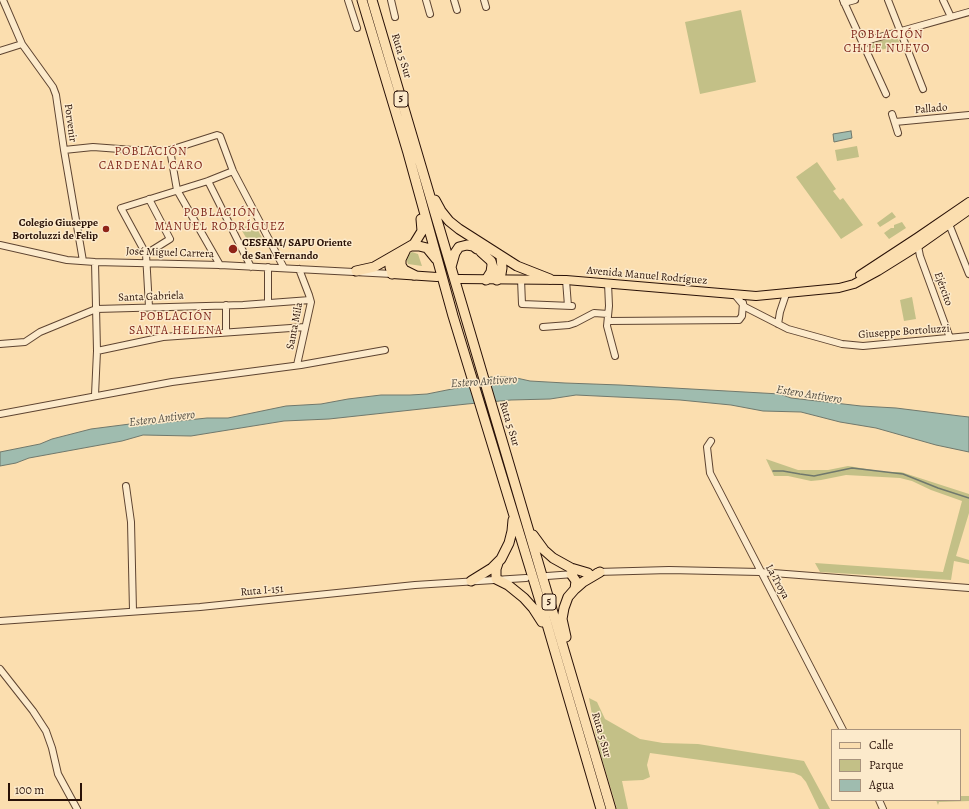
<!DOCTYPE html>
<html>
<head>
<meta charset="utf-8">
<style>
  body { margin:0 }
  #map { position:relative; width:969px; height:809px; overflow:hidden; background:#fbdeaf; font-family:Alegreya,serif }
  canvas { display:block }
  .legend { position:absolute; left:831px; top:729px; width:130px; height:72px; box-sizing:border-box; background:#fceacb; border:1px solid #a8937d; margin:0; padding:5px 7px; list-style:none; font-size:12px; color:#291107 }
  .legend li { display:flex; align-items:center; gap:8px; height:20px }
  .legend b { width:20px; border:1px solid #a8937d }
  .scale { position:absolute; left:8px; top:783px; width:74px; height:18px; box-sizing:border-box; border:2px solid #291107; border-top:0; padding-left:5px; font-size:12px; line-height:14px; white-space:nowrap; color:#291107; -webkit-text-stroke:3px #fceacb; paint-order:stroke }
</style>
</head>
<body>
<div id="map">
<canvas width="969" height="809"></canvas>
<ul class="legend">
<li><b style="height:5px;background:#fbdeaf"></b>Calle</li>
<li><b style="height:11px;background:#c3c087"></b>Parque</li>
<li><b style="height:11px;background:#9fbcaf"></b>Agua</li>
</ul>
<div class="scale">100 m</div>
</div>
<script>
const context = document.querySelector('canvas').getContext('2d');
context.lineJoin = 'round';
function fillPath(path, color) { context.fillStyle = color; context.fill(path, 'evenodd'); }
const toPath = rows => new Path2D(rows.map(r => 'M' + r).join(''));
function stroke(path, color, width, dash) { context.strokeStyle = color; context.lineWidth = width; context.lineCap = dash ? 'butt' : 'round'; context.setLineDash(dash || []); context.stroke(path); }
function write(font, color, halo, rows, align = 'center') {
  context.font = font + ' Alegreya,serif'; context.lineWidth = 3; context.setLineDash([]); context.textBaseline = 'middle'; context.strokeStyle = halo; context.fillStyle = color; for (const [text, x, y, turn = 0] of rows) {
    context.save(); context.translate(x, y); context.rotate((+turn || 0) * Math.PI / 180); context.textAlign = isNaN(turn) ? turn : align; if (halo) context.strokeText(text, 0, 0); context.fillText(text, 0, 0); context.restore();
  }
}
const green = toPath([
  [741,10,756,82,700,94,685,22],
  [897,37,900,44,872,53,867,44],
  [857,146,859,157,837,161,835,150],
  [817,162,836,189,833,191,840,200,843,198,863,225,841,239,796,177],
  [892,212,896,217,880,227,877,223],
  [253,222,264,241,252,248,241,229],
  [902,222,906,228,889,239,884,233,891,228,894,228,894,225],
  [412,252,418,254,422,266,408,264,406,258,410,253],
  [912,297,916,319,904,321,900,300],
  [766,459,798,470,828,470,848,466,885,472,901,472,969,494,969,513,956,556,969,560,969,564,954,561,951,580,820,572,815,563,943,572,962,501,931,490,912,481,900,478,846,475,821,480,811,481,788,476,774,476],
  [589,698,597,702,605,719,640,739,663,743,698,744,804,761,830,809,819,809,806,782,801,776,794,773,650,753,647,765,650,777,643,780,622,781,628,809,617,809,597,742],
  [960,796,969,796,969,801,939,802,938,805,936,800,960,800]
]);
const water = toPath([
  [851,131,852,138,834,142,833,134,851,131],
  [491,377,512,377,530,381,565,383,620,385,780,394,791,398,861,406,896,408,960,416,969,417,969,452,936,445,876,428,840,422,801,412,763,411,731,405,680,400,576,395,550,399,511,400,467,404,329,419,284,421,191,436,143,435,122,441,29,458,16,463,0,466,0,452,40,444,52,439,91,429,130,424,150,424,207,418,228,418,286,406,321,404,348,399,381,395,410,395,427,394,467,386,479,381,491,377]
]);
const stream = toPath([
  [773,471,783,471,800,474,814,476,852,468,903,474,938,488,969,498]
]);
const minor = toPath([
  [3,0,22,44,53,87,56,95,64,150,83,261],
  [348,0,357,28],
  [391,0,395,17],
  [426,0,430,14],
  [454,0,457,10],
  [484,0,486,7],
  [843,0,886,94],
  [888,0,923,89],
  [943,0,951,17],
  [844,3,855,0],
  [862,42,969,12],
  [0,51,22,44],
  [892,114,898,133],
  [895,122,969,115],
  [64,150,93,147,133,150,170,150,217,135,220,136,233,171,284,268],
  [170,150,177,190,220,265],
  [208,181,251,267],
  [949,224,969,274],
  [0,245,67,260,95,262,220,265,392,274],
  [918,246,920,256,950,338],
  [146,254,170,239,149,199],
  [95,262,97,351,95,395],
  [268,267,268,303],
  [521,279,522,304,572,306],
  [566,280,568,306],
  [608,283,609,306,607,326,615,356],
  [735,295,745,307,788,329,842,344,863,346,969,336],
  [149,307,146,254,121,208,208,181,233,171],
  [608,321,739,320,742,316,743,303],
  [778,324,780,312,786,294],
  [543,327,569,325,575,323,594,313,608,314],
  [226,332,226,305],
  [0,344,25,342,40,332,96,309,243,305,310,300],
  [97,351,163,337,305,327],
  [297,365,311,302,309,295,299,269],
  [0,414,172,382,301,365,385,350],
  [711,441,707,447,710,473,843,730],
  [126,486,131,522,133,611],
  [597,572,669,570,760,572,969,588],
  [547,576,574,574],
  [0,621,200,607,415,585,526,578],
  [0,669,33,711,46,731,52,748,58,774,77,809],
  [879,800,883,809]
]);
const major = toPath([
  [392,274,437,277],
  [860,275,918,237,969,202],
  [459,279,566,280,756,296,839,288,854,284,878,271,918,246,969,210]
]);
const highway = toPath([
  [362,0,408,153,453,316,544,614,601,809],
  [372,0,611,809],
  [435,200,441,211,449,221,459,229,517,266,550,279],
  [411,246,419,246,427,248,436,259],
  [481,252,491,261,497,280],
  [395,255,390,264,390,267,392,274,397,268,406,249],
  [401,260,401,265,404,270,414,275],
  [451,267,455,253,459,247,467,245,473,246,477,249],
  [356,271,374,267,414,244,422,231,421,219],
  [486,280,491,272,492,265],
  [497,280,501,274,502,268,501,257],
  [533,535,544,550,553,558,571,568,588,573],
  [498,563,496,569,496,579,508,585,524,598,533,608,542,622],
  [571,574,576,581,575,589],
  [471,581,492,568,501,559,509,543,512,531,513,520],
  [566,637,562,619,564,608,568,597,575,589,583,582,600,572]
]);
const markers = [
  [106,229,4,"#8f2418"],
  [233,249,5,"#8f2418"]
];
const shields = [
  [401,99,14],
  [549,602,14]
];
const shieldNames = [
  ["5",401,99],
  ["5",549,602]
];
const streetNames = [
  ["Ruta 5 Sur",401,56,73],
  ["Pallado",931,109,-5],
  ["Porvenir",70,123,82],
  ["José Miguel Carrera",170,253,2],
  ["Avenida Manuel Rodríguez",647,276,5],
  ["Ejército",943,289,70],
  ["Santa Gabriela",151,297,-2],
  ["Santa Mila",295,326,-79],
  ["Giuseppe Bortoluzzi",904,332,-4],
  ["Ruta 5 Sur",509,424,73],
  ["La Troya",777,582,61],
  ["Ruta I-151",262,591,-5],
  ["Ruta 5 Sur",601,735,74]
];
const poiNames = [
  ["Colegio Giuseppe",98,223],
  ["Bortoluzzi de Felip",98,236],
  ["CESFAM/ SAPU Oriente",242,243,"left"],
  ["de San Fernando",242,256,"left"]
];
const neighbourhoodNames = [
  ["POBLACIÓN",887,35],
  ["CHILE NUEVO",887,49],
  ["POBLACIÓN",151,152],
  ["CARDENAL CARO",151,166],
  ["POBLACIÓN",220,213],
  ["MANUEL RODRÍGUEZ",220,227],
  ["POBLACIÓN",176,317],
  ["SANTA HELENA",176,331]
];
const waterNames = [
  ["Estero Antivero",484,382,-4],
  ["Estero Antivero",809,395,9],
  ["Estero Antivero",162,419,-7]
];
fillPath(green, '#c3c087');
fillPath(water, '#9fbcaf');
stroke(water, '#70786c', 1);
stroke(stream, '#70786c', 1.5);
stroke(minor, '#5e4431', 8);
stroke(major, '#291107', 10);
stroke(highway, '#291107', 11);
stroke(minor, '#fceacb', 6);
stroke(major, '#fbdeaf', 8);
stroke(highway, '#fbdeaf', 9);
for (const [x, y, r, color] of markers) { const dot = new Path2D(); dot.arc(x, y, r, 0, 2 * Math.PI); context.fillStyle = color; context.fill(dot); stroke(dot, '#fceacb', 1.5); }
for (const [x, y, w] of shields) { const box = new Path2D(); box.roundRect(x - w / 2, y - 8, w, 16, 3); context.fillStyle = '#fceacb'; context.fill(box); stroke(box, '#291107', 1); }
write('bold 10px', '#291107', null, shieldNames);
write('11px', '#291107', '#fceacb', streetNames);
write('bold 11px', '#291107', '#fceacb', poiNames, 'right');
context.letterSpacing = '1px';
write('12px', '#7a1f14', '#fceacb', neighbourhoodNames);
context.letterSpacing = '0px';
write('italic 12px', '#524d42', '#fceacb', waterNames);
</script>
</body>
</html>
